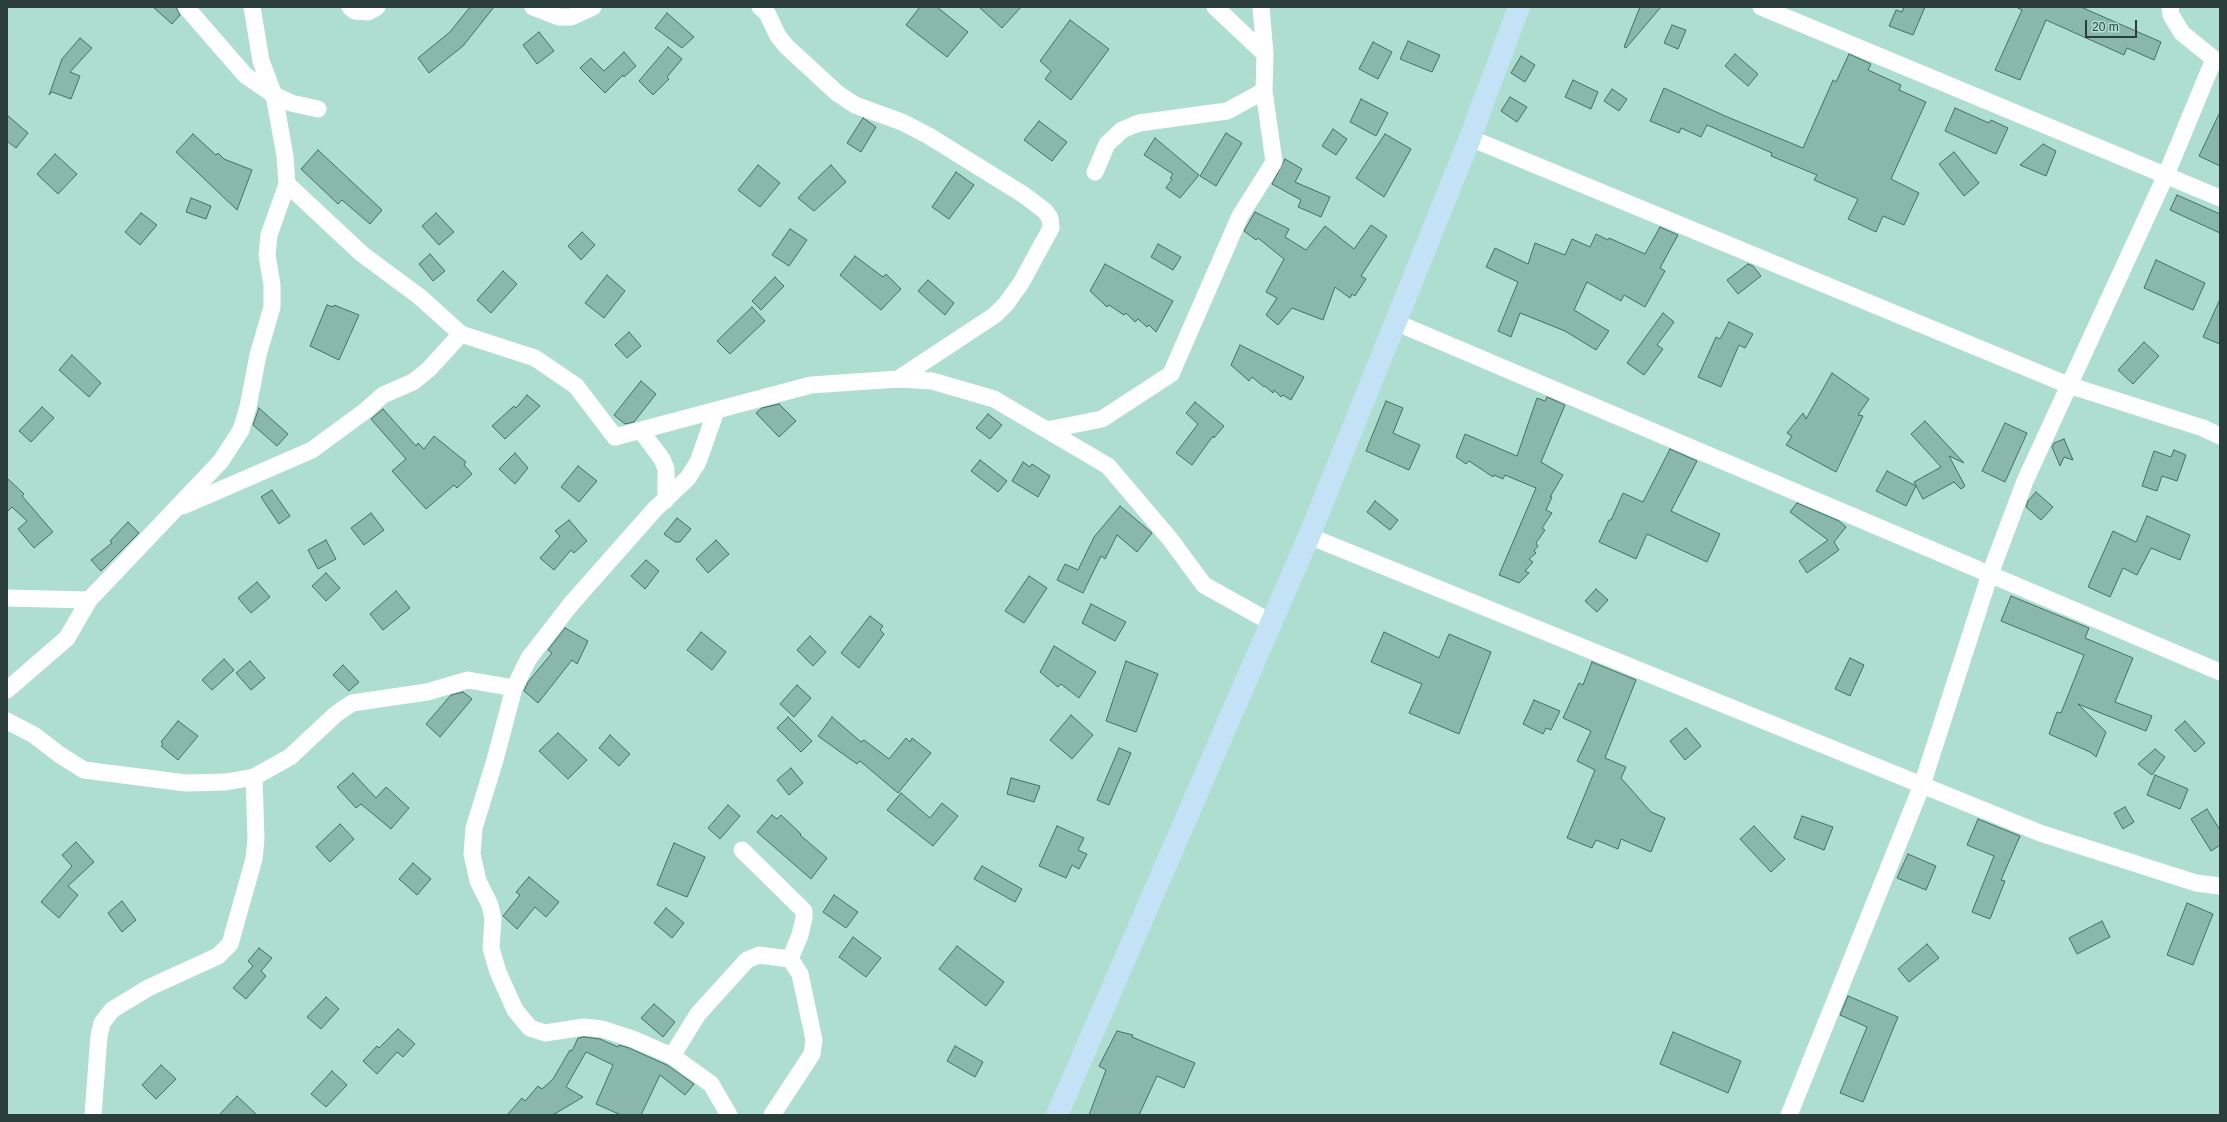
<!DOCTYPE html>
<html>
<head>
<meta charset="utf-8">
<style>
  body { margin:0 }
  #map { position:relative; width:2227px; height:1122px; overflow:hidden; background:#aeded0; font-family:Arial,sans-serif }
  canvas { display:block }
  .frame { position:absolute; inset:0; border:8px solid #2b3e39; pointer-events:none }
  .scale { position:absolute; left:2085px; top:20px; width:52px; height:18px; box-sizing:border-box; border:2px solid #2b3e39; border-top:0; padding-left:5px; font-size:12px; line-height:14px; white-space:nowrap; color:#2b3e39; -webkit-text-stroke:3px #aeded0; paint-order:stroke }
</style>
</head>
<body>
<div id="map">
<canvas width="2227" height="1122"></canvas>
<div class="frame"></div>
<div class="scale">20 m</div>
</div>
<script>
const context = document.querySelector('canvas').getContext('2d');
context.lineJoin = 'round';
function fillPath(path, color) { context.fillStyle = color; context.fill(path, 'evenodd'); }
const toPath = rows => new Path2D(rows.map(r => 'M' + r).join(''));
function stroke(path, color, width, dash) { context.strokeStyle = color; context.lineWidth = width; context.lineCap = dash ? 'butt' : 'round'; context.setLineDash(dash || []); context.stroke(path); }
const building = toPath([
  [153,7,176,7,180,15,172,24,153,7],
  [470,7,494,7,463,46,429,73,418,58,450,32,470,7],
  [920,7,937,7,968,32,947,57,906,25,920,7],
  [979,7,1021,7,1002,28,979,7],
  [1640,7,1661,7,1626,48,1624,47,1640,7],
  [1904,7,1925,7,1913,35,1889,26,1896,10,1902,12,1904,7],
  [2016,7,2081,7,2161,42,2154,60,2127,48,2124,55,2046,20,2020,80,1995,70,2022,10,2016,7],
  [667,13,694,37,682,48,655,28,667,13],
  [1070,20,1109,49,1071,100,1045,79,1051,71,1040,61,1070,20],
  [1672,25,1686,30,1678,49,1664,43,1672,25],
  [539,32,554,51,537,64,523,45,539,32],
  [80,38,92,48,70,72,80,76,71,99,52,92,49,95,62,59,80,38],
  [1408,41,1440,55,1432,72,1400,59,1408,41],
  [1373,42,1392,52,1378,79,1359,69,1373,42],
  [668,47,682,59,667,77,669,79,653,95,639,81,668,47],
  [624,52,636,66,624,77,623,75,605,93,580,68,591,58,604,71,624,52],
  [1735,54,1758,74,1748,86,1725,66,1735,54],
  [1849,54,1871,64,1868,70,1901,85,1899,90,1926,102,1891,179,1919,193,1904,225,1883,216,1876,232,1848,219,1858,199,1814,180,1817,175,1771,156,1772,153,1707,125,1701,137,1681,128,1679,133,1650,121,1664,88,1725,116,1803,148,1833,80,1836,82,1849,54],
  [1521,56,1535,65,1525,82,1511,73,1521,56],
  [1573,80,1598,92,1591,109,1565,97,1573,80],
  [1612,89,1627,99,1619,111,1604,101,1612,89],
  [1510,97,1527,107,1517,122,1501,111,1510,97],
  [1361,99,1388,113,1376,136,1350,122,1361,99],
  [1955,108,1989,123,1991,120,2008,128,1996,154,1945,131,1955,108],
  [2220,112,2220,166,2199,156,2220,112],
  [7,115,28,133,16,148,7,141,7,115],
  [863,118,876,127,861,152,847,143,863,118],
  [1039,121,1067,142,1052,161,1024,140,1039,121],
  [1333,129,1347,139,1336,155,1322,146,1333,129],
  [1226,133,1242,143,1216,186,1200,176,1226,133],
  [193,134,216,155,218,153,224,159,252,170,237,210,176,152,193,134],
  [1385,134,1411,149,1384,197,1356,178,1385,134],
  [1155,138,1199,175,1180,198,1166,188,1172,179,1170,178,1173,174,1144,155,1155,138],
  [2043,144,2056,151,2046,176,2020,165,2043,144],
  [318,150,382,210,370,224,342,200,338,204,301,169,318,150],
  [1954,152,1979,183,1964,196,1939,164,1954,152],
  [55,154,77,174,58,194,37,174,55,154],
  [1285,159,1302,169,1295,182,1330,197,1321,217,1298,207,1301,200,1272,184,1285,159],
  [758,165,780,183,760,207,738,190,758,165],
  [831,165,846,182,814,211,798,198,812,183,831,165],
  [956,172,974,185,949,219,932,207,956,172],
  [2177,195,2220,214,2220,233,2170,210,2177,195],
  [191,198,211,206,206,219,186,212,191,198],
  [1255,212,1289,229,1285,237,1306,250,1325,226,1354,249,1371,225,1387,236,1361,276,1366,279,1355,296,1352,294,1350,298,1335,287,1323,320,1292,308,1278,325,1266,315,1277,298,1266,292,1284,259,1258,238,1256,240,1244,231,1255,212],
  [141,213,157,225,140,245,125,232,141,213],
  [436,213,454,232,439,245,422,226,436,213],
  [1660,227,1678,235,1660,268,1665,271,1645,307,1624,295,1621,301,1587,282,1574,310,1609,331,1596,350,1565,331,1520,313,1511,337,1498,331,1518,282,1486,267,1495,248,1528,264,1535,243,1565,255,1572,239,1590,247,1596,234,1608,240,1609,238,1645,254,1660,227],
  [790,229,807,240,789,266,772,255,790,229],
  [582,232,595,245,581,260,568,246,582,232],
  [1158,244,1181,257,1173,270,1151,257,1158,244],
  [430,254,445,271,433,281,419,264,430,254],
  [855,256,883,277,886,274,901,289,881,310,840,275,855,256],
  [2156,260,2205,283,2193,310,2144,288,2156,260],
  [1105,264,1173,301,1156,332,1149,325,1147,327,1138,319,1135,322,1126,313,1124,315,1109,305,1107,307,1090,291,1105,264],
  [1748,264,1753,266,1761,276,1738,294,1727,280,1748,264],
  [503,271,517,284,491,313,477,300,503,271],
  [607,275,625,291,604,318,585,303,607,275],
  [775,277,784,286,761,310,752,301,775,277],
  [928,280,954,303,945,315,918,291,928,280],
  [2220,299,2220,344,2203,337,2220,299],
  [327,305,333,307,334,305,359,315,339,360,310,346,327,305],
  [752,307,765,321,730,354,717,341,752,307],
  [1663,313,1674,322,1657,345,1663,349,1644,375,1627,363,1663,313],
  [1729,322,1753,334,1745,348,1739,345,1721,387,1698,377,1716,337,1720,339,1729,322],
  [629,332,641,346,627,358,615,345,629,332],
  [2144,342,2159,356,2133,384,2118,370,2144,342],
  [1240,345,1304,377,1291,400,1283,395,1281,397,1274,390,1273,393,1265,386,1264,387,1252,377,1249,381,1231,365,1240,345],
  [72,355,101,383,89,397,59,370,72,355],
  [1832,373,1869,399,1858,415,1863,416,1836,472,1786,445,1792,436,1787,433,1803,413,1806,419,1832,373],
  [641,381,656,394,634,422,625,424,614,415,641,381],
  [527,395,540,406,505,439,492,426,514,406,516,408,527,395],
  [1547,397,1565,405,1541,462,1563,475,1550,497,1552,497,1546,510,1552,513,1542,528,1545,530,1536,543,1538,546,1534,551,1536,553,1529,559,1533,562,1525,571,1529,573,1519,583,1499,575,1536,488,1505,475,1503,479,1494,475,1493,477,1469,461,1466,464,1456,457,1465,434,1517,456,1537,398,1545,401,1547,397],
  [1386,401,1403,408,1393,433,1420,445,1409,470,1366,451,1386,401],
  [1195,402,1224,426,1214,438,1213,436,1192,465,1176,453,1198,424,1186,413,1195,402],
  [779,404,796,421,779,437,756,413,762,408,779,404],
  [42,407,54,418,31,442,19,431,42,407],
  [259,408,288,434,277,446,253,425,259,408],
  [383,409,416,446,418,443,424,449,434,436,466,462,464,465,472,474,457,488,454,485,426,509,392,471,406,459,371,419,383,409],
  [988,414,1002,425,990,439,976,428,988,414],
  [1925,421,1964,463,1949,456,1965,486,1961,489,1954,482,1923,499,1914,482,1941,467,1911,434,1925,421],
  [2005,423,2027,433,2005,482,1982,471,2005,423],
  [2064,439,2073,460,2064,457,2060,466,2052,447,2054,443,2064,439],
  [1670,449,1697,461,1671,511,1720,534,1707,562,1647,534,1636,559,1599,542,1609,520,1611,520,1623,493,1643,502,1670,449],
  [2174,450,2186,455,2177,481,2162,476,2157,491,2142,486,2154,451,2171,457,2174,450],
  [515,453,528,468,515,484,499,469,515,453],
  [980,460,1007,481,998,492,971,471,980,460],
  [1023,462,1030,467,1032,464,1050,476,1038,497,1012,481,1023,462],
  [578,466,597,481,579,502,561,487,578,466],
  [1887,471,1916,486,1906,506,1876,491,1887,471],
  [7,478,24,494,22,496,53,532,34,548,18,529,27,521,12,507,7,512,7,478],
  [272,490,290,516,279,524,261,497,272,490],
  [2036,492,2053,507,2041,520,2026,507,2028,501,2036,492],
  [1375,501,1398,520,1390,530,1367,512,1375,501],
  [1797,503,1839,521,1846,527,1834,542,1839,550,1807,573,1799,561,1828,540,1790,512,1797,503],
  [1120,506,1152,533,1137,552,1117,535,1105,559,1101,556,1083,593,1057,580,1065,564,1078,570,1094,537,1120,506],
  [371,513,384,530,364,545,351,528,371,513],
  [2147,516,2190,535,2180,560,2151,548,2137,575,2123,568,2110,597,2088,587,2113,531,2136,542,2147,516],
  [677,518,691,529,680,542,675,542,664,534,677,518],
  [569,520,587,541,574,553,571,550,554,570,540,558,560,536,555,531,569,520],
  [128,522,139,533,101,571,91,560,112,543,110,541,128,522],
  [326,540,336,559,318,569,308,550,326,540],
  [716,540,729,554,708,573,696,559,716,540],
  [646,560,659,571,645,589,631,576,646,560],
  [326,573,340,588,326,601,312,586,326,573],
  [1029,576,1047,588,1024,623,1005,611,1029,576],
  [257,582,270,597,251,613,238,598,257,582],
  [1596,589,1608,600,1597,612,1585,601,1596,589],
  [396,591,410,608,383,630,370,614,396,591],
  [2011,596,2089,628,2085,638,2133,658,2115,702,2152,716,2146,731,2078,704,2106,732,2096,757,2090,752,2049,734,2057,712,2061,713,2084,655,2001,621,2011,596],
  [1091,604,1126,622,1115,641,1082,623,1091,604],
  [870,616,883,626,880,630,884,634,859,668,841,653,870,616],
  [565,628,588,641,577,664,572,660,538,703,524,691,528,682,552,653,548,650,565,628],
  [701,632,726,652,712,670,687,650,701,632],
  [1384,632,1439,658,1449,634,1491,652,1459,734,1409,713,1422,684,1371,662,1384,632],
  [810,636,826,652,813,666,797,650,810,636],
  [1054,646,1096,672,1079,698,1061,684,1058,687,1040,672,1054,646],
  [1850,658,1864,665,1850,696,1835,689,1850,658],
  [224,659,234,670,212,690,202,680,224,659],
  [250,661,265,678,251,690,236,673,250,661],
  [1126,661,1158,674,1136,732,1106,721,1126,661],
  [1592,662,1636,680,1605,758,1626,767,1621,778,1651,812,1665,818,1651,852,1621,839,1618,849,1596,840,1592,848,1567,838,1595,770,1577,761,1591,731,1563,718,1579,683,1583,685,1592,662],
  [343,665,359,682,349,691,333,675,343,665],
  [797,685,811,698,794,717,780,704,797,685],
  [463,692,472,699,440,737,426,724,451,695,463,692],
  [1534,700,1560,711,1551,730,1546,728,1543,734,1523,724,1534,700],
  [1071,715,1093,735,1072,759,1050,740,1071,715],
  [788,717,812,741,801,752,777,728,788,717],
  [832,717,861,742,864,740,889,759,906,738,910,742,912,738,931,753,898,793,860,761,857,764,818,736,832,717],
  [178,721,198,736,178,760,161,746,163,744,161,742,178,721],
  [2185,721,2205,743,2195,752,2175,730,2185,721],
  [1686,728,1701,746,1685,760,1670,741,1686,728],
  [558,733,587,760,568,779,539,751,558,733],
  [610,735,630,754,619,766,599,748,610,735],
  [1119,748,1131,753,1109,805,1097,800,1119,748],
  [2155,749,2165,757,2152,775,2138,764,2155,749],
  [791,768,803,783,789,795,777,780,791,768],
  [353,773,376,798,386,787,409,808,391,829,361,804,356,808,337,787,353,773],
  [2155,775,2188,789,2180,809,2147,795,2155,775],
  [1011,778,1040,786,1034,802,1007,794,1011,778],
  [901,793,930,818,942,803,958,816,933,846,887,810,901,793],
  [728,805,740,816,720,839,708,828,728,805],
  [2125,807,2134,822,2123,829,2114,813,2125,807],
  [2207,809,2220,830,2220,845,2211,851,2191,819,2207,809],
  [772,815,777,819,781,815,801,834,800,835,827,858,811,879,757,832,772,815],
  [1802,816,1833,827,1824,850,1794,838,1802,816],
  [1978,819,2020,836,2001,880,2005,881,1990,919,1972,912,1994,856,1967,845,1978,819],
  [340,824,354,839,330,862,316,847,340,824],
  [1057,826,1084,838,1078,850,1087,854,1079,869,1072,865,1066,878,1039,866,1057,826],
  [1754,826,1785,859,1771,872,1740,839,1754,826],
  [76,842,94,862,68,886,78,895,59,918,41,902,72,866,62,855,76,842],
  [674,843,705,857,687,897,657,885,674,843],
  [1908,854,1936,866,1926,890,1897,878,1908,854],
  [413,863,431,879,417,895,399,879,413,863],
  [982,866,1022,889,1015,902,974,879,982,866],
  [529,877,559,902,546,917,535,907,517,929,503,916,520,895,516,892,529,877],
  [834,895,858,912,846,928,823,912,834,895],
  [122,901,136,920,122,932,108,913,122,901],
  [2187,903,2213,914,2193,965,2167,955,2187,903],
  [666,908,684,923,672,938,654,923,666,908],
  [2102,921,2110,937,2077,954,2069,938,2102,921],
  [853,937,881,958,866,977,839,957,853,937],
  [1927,944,1939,958,1909,982,1898,969,1927,944],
  [957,946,1004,982,986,1006,939,969,957,946],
  [259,948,272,958,261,971,266,976,246,999,233,988,253,966,248,961,259,948],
  [1848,996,1898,1017,1863,1102,1840,1093,1867,1027,1840,1015,1848,996],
  [326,997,339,1009,321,1029,307,1017,326,997],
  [654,1004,675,1022,663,1037,641,1018,654,1004],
  [398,1029,415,1044,403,1057,397,1052,377,1074,363,1061,377,1046,379,1048,398,1029],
  [1117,1031,1133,1035,1132,1037,1195,1063,1184,1088,1157,1076,1139,1115,1089,1115,1106,1070,1099,1066,1117,1031],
  [1673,1032,1741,1061,1728,1093,1660,1064,1673,1032],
  [584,1037,600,1039,618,1047,619,1045,629,1048,667,1065,694,1084,685,1095,660,1075,641,1115,621,1115,596,1104,613,1065,586,1052,566,1087,583,1097,553,1115,507,1115,522,1098,525,1101,538,1086,542,1089,553,1079,570,1050,572,1051,578,1038,584,1037],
  [955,1046,983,1062,975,1077,947,1061,955,1046],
  [161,1065,176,1079,156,1099,142,1085,161,1065],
  [332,1071,347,1085,326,1107,311,1094,332,1071],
  [237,1096,257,1115,219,1115,237,1096]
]);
const minor = toPath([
  [186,7,245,75,274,95,291,103,318,109],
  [350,7,355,11,368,12,377,7],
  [533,7,559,17,571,17,593,7],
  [760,7,767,13,778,36,786,46,837,93,855,105,902,122,929,136,1024,195,1045,211,1050,218,1051,228,1021,283,1006,304,995,315,898,379],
  [1215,7,1265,54],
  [1761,7,2220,198],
  [2170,7,2171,15,2182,33,2214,59,2220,61],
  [1470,138,2068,385,2203,428,2220,436],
  [1095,172,1107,144,1122,130,1139,123,1227,111,1264,91],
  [287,184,362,254,420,297,461,334,535,358,576,386,615,437,811,385,898,379,932,381,994,399,1108,466,1170,539,1204,585,1272,623],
  [1395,322,2220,672],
  [716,411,698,462,688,478,655,509,571,604,529,658,514,688,495,760,474,828,472,854,478,881,490,905,493,919,491,948,498,972,515,1010,530,1028,545,1033,584,1027,602,1029,633,1039,672,1056,711,1084,729,1115],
  [1047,430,1102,419,1171,374,1240,216,1274,162,1264,91,1265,54,1261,7],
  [641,431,662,459,666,469,666,500],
  [183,506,312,450,365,411,383,395,413,382,429,369,461,334],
  [1309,536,2040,833,2196,883,2220,886],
  [7,598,89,600],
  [7,690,67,638,89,600,221,461,241,430,248,407,258,355,272,307,272,285,267,255,269,235,287,184,285,156,274,95,261,61,252,7],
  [7,721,34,735,60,755,84,770,186,783,226,782,254,777,290,757,336,714,352,703,427,692,468,680,514,688],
  [742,850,804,911,804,918,800,935,790,959],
  [672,1056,698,1014,747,960,759,955,790,959,800,974,814,1040,812,1054,772,1115],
  [93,1115,99,1036,102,1023,112,1010,148,988,218,956,230,944,254,859,256,839,254,777],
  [1789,1115,1922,785,1990,574,2025,481,2166,175,2214,59]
]);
const major = toPath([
  [1057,1115,1309,536,1470,138,1519,7]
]);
fillPath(building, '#89b8aa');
stroke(building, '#437063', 1);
stroke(minor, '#fff', 17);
stroke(major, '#c3e2f5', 22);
</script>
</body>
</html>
